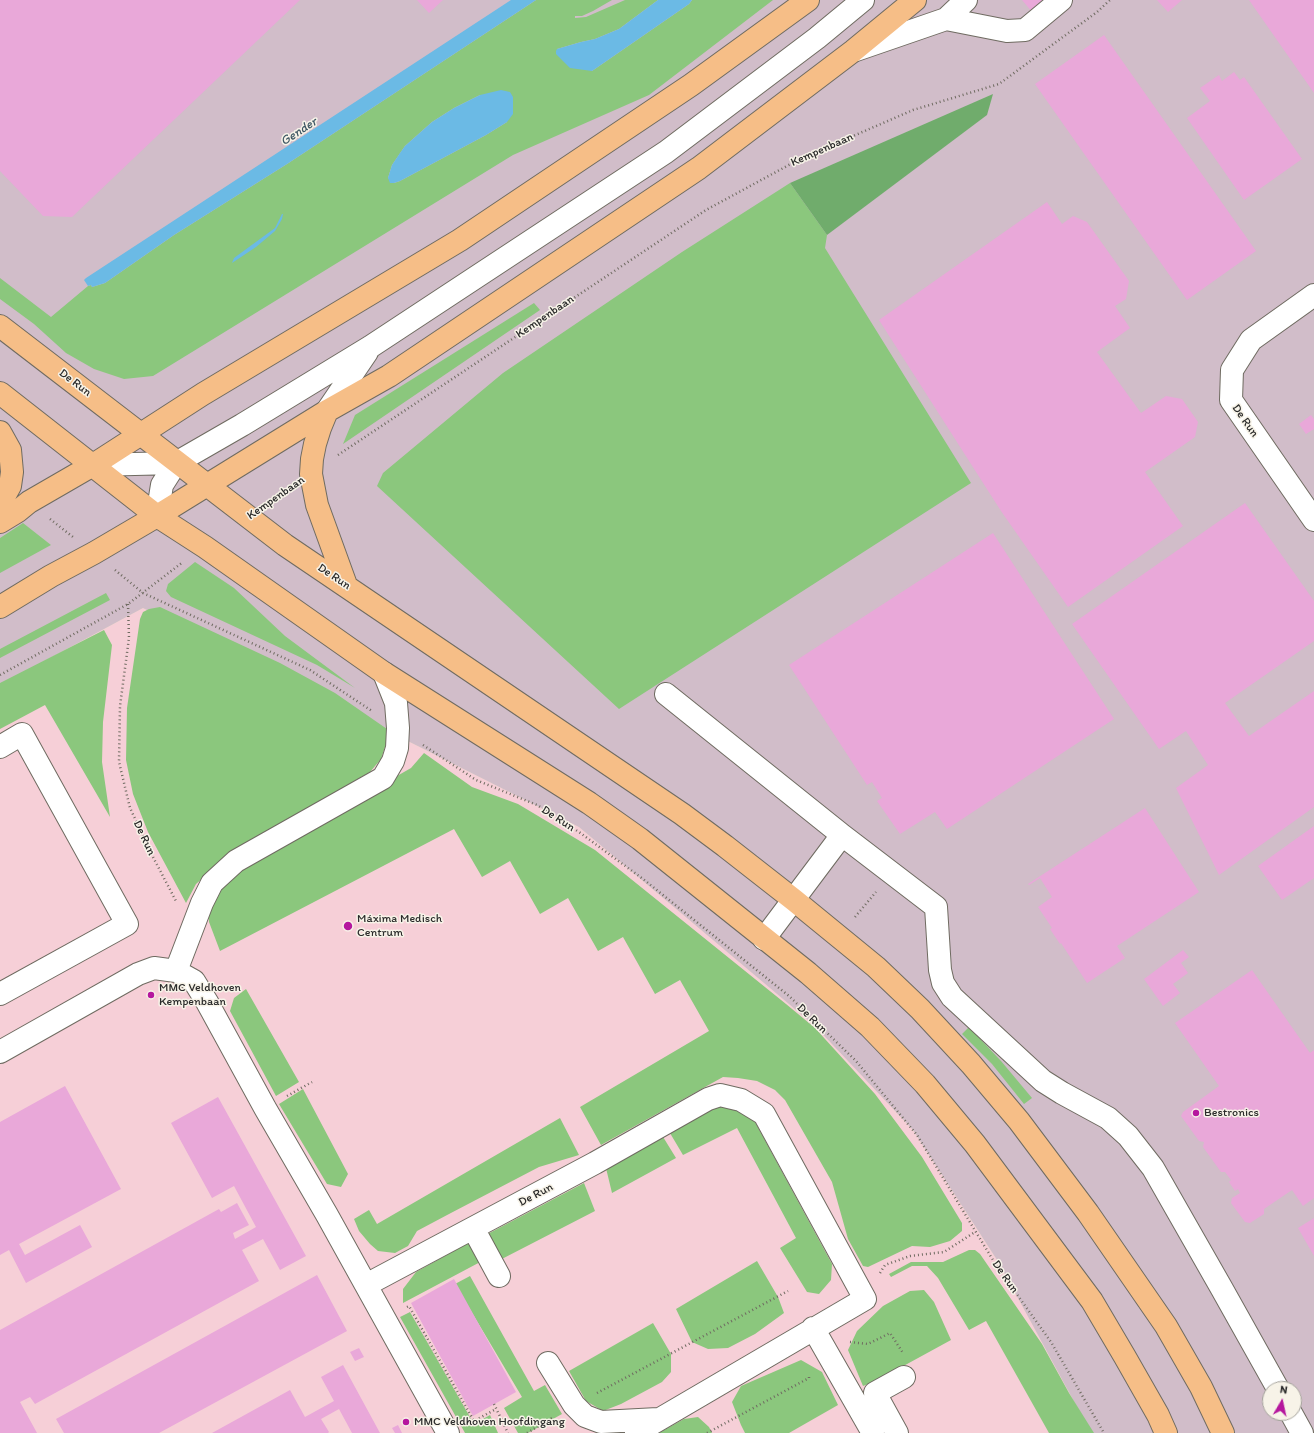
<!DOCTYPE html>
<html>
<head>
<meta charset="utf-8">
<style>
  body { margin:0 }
  #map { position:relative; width:1314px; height:1433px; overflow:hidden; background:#ece3c5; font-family:Itim,sans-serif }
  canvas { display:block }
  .north { position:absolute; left:1262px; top:1381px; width:40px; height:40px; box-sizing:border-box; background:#f7f3e8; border:1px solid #a5a39c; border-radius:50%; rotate:9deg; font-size:11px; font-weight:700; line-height:16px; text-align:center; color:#2b2b2b }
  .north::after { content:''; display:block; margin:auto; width:14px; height:18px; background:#b5179e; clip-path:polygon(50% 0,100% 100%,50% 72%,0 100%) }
</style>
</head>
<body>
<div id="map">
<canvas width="1314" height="1433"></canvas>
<div class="north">N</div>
</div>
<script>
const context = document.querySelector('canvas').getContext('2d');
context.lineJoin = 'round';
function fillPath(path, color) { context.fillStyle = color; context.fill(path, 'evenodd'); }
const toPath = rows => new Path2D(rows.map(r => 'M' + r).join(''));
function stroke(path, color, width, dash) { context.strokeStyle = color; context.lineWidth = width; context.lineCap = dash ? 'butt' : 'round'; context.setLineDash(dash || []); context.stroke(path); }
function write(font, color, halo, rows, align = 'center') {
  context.font = font + ' Itim,sans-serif'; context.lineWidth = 3; context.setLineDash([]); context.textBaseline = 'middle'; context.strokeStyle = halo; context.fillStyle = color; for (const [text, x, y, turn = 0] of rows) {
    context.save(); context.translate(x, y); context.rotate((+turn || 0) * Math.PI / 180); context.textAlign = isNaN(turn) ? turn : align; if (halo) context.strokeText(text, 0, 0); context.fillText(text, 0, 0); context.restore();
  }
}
const built = toPath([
  [143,608,579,827,815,1026,913,1130,999,1263,1091,1433,0,1433,0,685]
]);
const industrial = toPath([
  [0,0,1314,0,1314,1433,1091,1433,999,1263,913,1130,815,1026,579,827,143,608,0,685],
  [1270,1389,1294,1389,1294,1413,1270,1413]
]);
const green = toPath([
  [536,0,612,0,593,11,582,16,575,16,575,18,586,17,625,0,658,0,619,29,595,39,581,42,557,49,592,71,689,4,692,0,773,0,649,95,513,155,153,376,124,379,94,369,66,353,34,324,0,299,0,278,51,317,88,286,91,285,92,287,105,283,174,235,287,164],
  [480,95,507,122,486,135,400,181,394,183,388,178,392,165,405,146,432,122,454,108],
  [790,183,827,235,825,248,971,483,619,709,377,486,383,473,503,373,682,252],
  [534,303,540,310,343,444,355,415],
  [23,523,51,545,0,573,0,538],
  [195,562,234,588,285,636,355,688,317,665,171,597,166,591,168,584],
  [106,593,110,600,0,658,0,649],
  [160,607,280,663,335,693,387,729,386,744,381,759,370,772,250,841,222,861,196,884,186,903,148,832,133,794,126,760,127,708,140,619,143,612,149,609],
  [104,630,112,645,103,722,102,762,110,817,45,705,0,729,0,683],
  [424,753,472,787,518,804,595,850,786,1004,815,1028,875,1094,922,1157,962,1223,962,1231,950,1241,930,1247,912,1246,868,1267,863,1266,848,1239,832,1182,785,1100,775,1090,757,1081,738,1078,723,1077,601,1145,580,1107,709,1031,680,980,655,994,623,937,598,951,568,898,540,914,510,861,482,877,454,829,220,951,209,922,208,905,218,890,247,862,411,768],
  [246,989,299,1082,276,1096,230,1011,234,998],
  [969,1027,1001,1061,1032,1098,1024,1104,992,1064,962,1034],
  [303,1089,348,1174,341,1187,327,1184,279,1104],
  [711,1105,732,1106,754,1120,832,1264,831,1280,819,1294,807,1292,780,1248,796,1238,737,1128,683,1155,667,1128],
  [560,1118,579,1155,539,1167,449,1214,417,1231,408,1246,395,1253,378,1251,370,1244,359,1231,354,1219,369,1210,377,1224],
  [660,1132,676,1158,612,1193,605,1164],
  [584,1183,595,1211,496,1262,482,1237],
  [472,1241,484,1260,403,1303,403,1289,416,1272],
  [969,1250,975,1250,980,1254,1042,1344,1069,1393,1094,1433,1049,1433,986,1321,969,1330,938,1278,927,1266,912,1266,891,1277,889,1274,911,1262,943,1262],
  [757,1261,778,1297,784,1313,755,1334,728,1348,708,1349,692,1342,676,1309],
  [470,1276,534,1391,545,1385,562,1414,528,1433,518,1433,504,1408,522,1397,455,1284],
  [924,1290,934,1302,951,1340,876,1381,863,1386,848,1350,857,1331,883,1306,910,1291],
  [410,1312,474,1424,490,1415,498,1433,465,1433,400,1317],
  [653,1323,671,1354,671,1372,662,1382,621,1404,603,1411,586,1401,569,1371],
  [801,1360,822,1372,838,1405,789,1433,745,1433,741,1425,732,1402,741,1386],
  [698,1417,709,1427,712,1433,659,1433,684,1419]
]);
const forest = toPath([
  [993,94,987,115,827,235,790,183]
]);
const water = toPath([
  [511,0,536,0,287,164,174,235,105,283,92,287,91,285,88,286,84,280,86,278],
  [658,0,692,0,689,4,592,71,570,68,556,54,556,51,557,49,581,42,595,39,619,29],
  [501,90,510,92,513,97,513,114,507,122,486,135,400,181,394,183,390,183,388,178,392,165,400,153,405,146,432,122,454,108,480,95],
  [282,214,283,214,282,219,275,231,256,247,232,263,234,258,275,228]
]);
const building = toPath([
  [0,0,300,0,72,217,43,216,0,171],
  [417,0,443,0,429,13],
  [1022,0,1047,0,1033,13],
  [1157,0,1182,0,1168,12],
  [1249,0,1314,0,1314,93],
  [1104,35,1256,251,1187,300,1035,84],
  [1234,72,1240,80,1244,77,1302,159,1244,200,1187,118,1210,101,1200,88,1219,75,1222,81],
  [1047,202,1062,224,1073,216,1087,222,1129,281,1126,299,1115,306,1130,328,1097,352,1141,413,1166,396,1182,399,1198,422,1195,437,1145,472,1183,526,1068,607,1001,511,879,320],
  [1311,415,1314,419,1314,429,1306,434,1299,424],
  [1245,503,1314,601,1314,641,1225,703,1249,736,1314,691,1314,807,1219,875,1176,788,1208,765,1186,731,1159,749,1072,624],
  [993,533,1114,719,947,829,935,812,900,834,877,801,882,798,872,782,867,785,789,665],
  [1145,808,1199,892,1117,946,1125,958,1087,983,1061,943,1060,944,1050,929,1052,928,1038,907,1052,897,1040,878,1029,885,1028,884],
  [1314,826,1314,878,1282,900,1258,866],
  [1183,950,1189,957,1181,963,1188,973,1173,984,1180,993,1163,1006,1144,979],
  [1252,970,1310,1053,1314,1050,1314,1198,1303,1206,1292,1190,1264,1209,1264,1214,1250,1223,1245,1222,1231,1203,1232,1198,1240,1193,1238,1189,1235,1191,1229,1182,1231,1180,1225,1172,1221,1172,1203,1147,1204,1142,1199,1141,1181,1116,1183,1112,1219,1086,1175,1023],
  [65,1086,121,1189,19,1244,25,1255,80,1225,92,1247,26,1283,9,1250,0,1255,0,1122],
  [218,1097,306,1256,280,1270,263,1239,242,1250,259,1281,35,1404,30,1397,20,1402,37,1433,0,1433,0,1330,219,1209,221,1212,237,1203,249,1225,233,1233,235,1239,256,1227,234,1186,212,1198,171,1123],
  [1314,1218,1314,1256,1298,1228],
  [317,1275,347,1331,159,1433,64,1433,56,1419],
  [454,1279,516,1392,473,1416,411,1303],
  [359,1348,364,1357,355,1361,350,1352],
  [343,1365,380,1433,352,1433,339,1409,321,1419,329,1432,328,1433,212,1433,290,1390,305,1417,334,1401,321,1377],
  [398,1425,402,1433,395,1433,392,1428]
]);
const path = toPath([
  [338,455,706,210,798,160,913,110,999,84,1097,12,1110,0],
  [270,503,288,490],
  [50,519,73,537],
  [115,570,143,593,310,670,372,711],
  [128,604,129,638,120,706,119,762,130,808,154,859,176,901],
  [0,675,128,604,183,562],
  [423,745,476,780,537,805,579,832,643,879,789,996,856,1061,917,1135,996,1265,1051,1342,1104,1433],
  [855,917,876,892],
  [287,1096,312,1082],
  [880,1273,885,1265,910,1256,944,1252,975,1232],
  [407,1307,409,1306,474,1421,496,1409],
  [850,1342,868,1344,890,1333,903,1353],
  [597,1393,788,1291],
  [494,1404,508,1433],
  [527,1433,552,1418],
  [707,1433,809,1378,809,1374]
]);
const minor = toPath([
  [946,19,1007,31,1025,30,1061,0],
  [856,50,946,19,966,0],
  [1314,295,1251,340,1232,370,1231,400,1314,520],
  [327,411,367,352],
  [93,465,176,463,242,425,370,347,666,152,817,38,863,0],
  [157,516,162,485,176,463],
  [666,694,842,835,936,907,940,970,943,983,952,997,1043,1081,1062,1093,1108,1118,1128,1136,1153,1168,1222,1289,1278,1389],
  [0,747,22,734,127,924,0,994],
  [764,939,842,835],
  [176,971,202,903,212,883,236,861,383,778,393,761,397,748,398,728,396,703,384,673],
  [0,1052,138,974,154,968,176,971,194,981,207,1002,265,1108,327,1215,448,1433],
  [473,1228,499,1276],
  [366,1285,595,1163,708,1099,720,1095,741,1100,764,1114,865,1299,636,1433],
  [813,1328,873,1433],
  [548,1363,574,1405,585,1416,601,1422,658,1419],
  [1291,1413,1302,1433],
  [897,1433,875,1393,904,1377]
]);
const major = toPath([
  [0,326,285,545,682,814,725,846,794,900,876,967,920,1009,971,1064,1019,1121,1088,1213,1166,1326,1201,1387,1223,1433],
  [0,393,157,516,205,547,384,673,589,803,640,839,808,973,870,1027,925,1084,975,1144,1092,1301,1125,1357,1158,1415,1166,1433],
  [327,411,320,428,315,444,312,459,311,474,317,505,346,585],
  [0,432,10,450,12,472,10,486,0,504],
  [0,522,18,511,29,502,93,465,203,394,460,240,691,85,808,0],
  [0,607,51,576,94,553,157,516,327,411,389,376,699,168,853,51,915,0]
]);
const markers = [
  [348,926,5,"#b5179e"],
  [151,995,4,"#b5179e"],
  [1196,1113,4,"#b5179e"],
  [406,1422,4,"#b5179e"]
];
const streetNames = [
  ["Kempenbaan",822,150,-24],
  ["Kempenbaan",545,317,-34],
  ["De Run",75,383,37],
  ["De Run",1245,421,55],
  ["Kempenbaan",276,498,-35],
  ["De Run",334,577,34],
  ["De Run",558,819,33],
  ["De Run",144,838,65],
  ["De Run",812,1019,44],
  ["De Run",536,1195,-28],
  ["De Run",1005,1277,55]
];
const poiNames = [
  ["Máxima Medisch",357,919],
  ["Centrum",357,933],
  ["MMC Veldhoven",159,988],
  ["Kempenbaan",159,1002],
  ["Bestronics",1204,1113],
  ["MMC Veldhoven Hoofdingang",414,1422]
];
const waterNames = [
  ["Gender",299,132,-33]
];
fillPath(built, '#f6cfd7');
fillPath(industrial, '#d1bdc9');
fillPath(green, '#8bc77d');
fillPath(forest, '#70ac6c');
fillPath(water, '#6bbae5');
fillPath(building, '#e9a8d9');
stroke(minor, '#6f6b61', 24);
stroke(major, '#6f6b61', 24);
stroke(path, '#6f6b61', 2.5, [1, 3]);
stroke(minor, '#fff', 22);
stroke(major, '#f6be87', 22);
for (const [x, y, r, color] of markers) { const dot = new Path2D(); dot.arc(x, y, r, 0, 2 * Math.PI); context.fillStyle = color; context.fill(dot); stroke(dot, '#f7f3e8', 1.5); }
write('12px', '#2b2b2b', '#f7f3e8', streetNames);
write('12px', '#2b2b2b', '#f7f3e8', poiNames, 'left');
write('italic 13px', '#3e5663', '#f7f3e8', waterNames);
</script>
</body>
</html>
